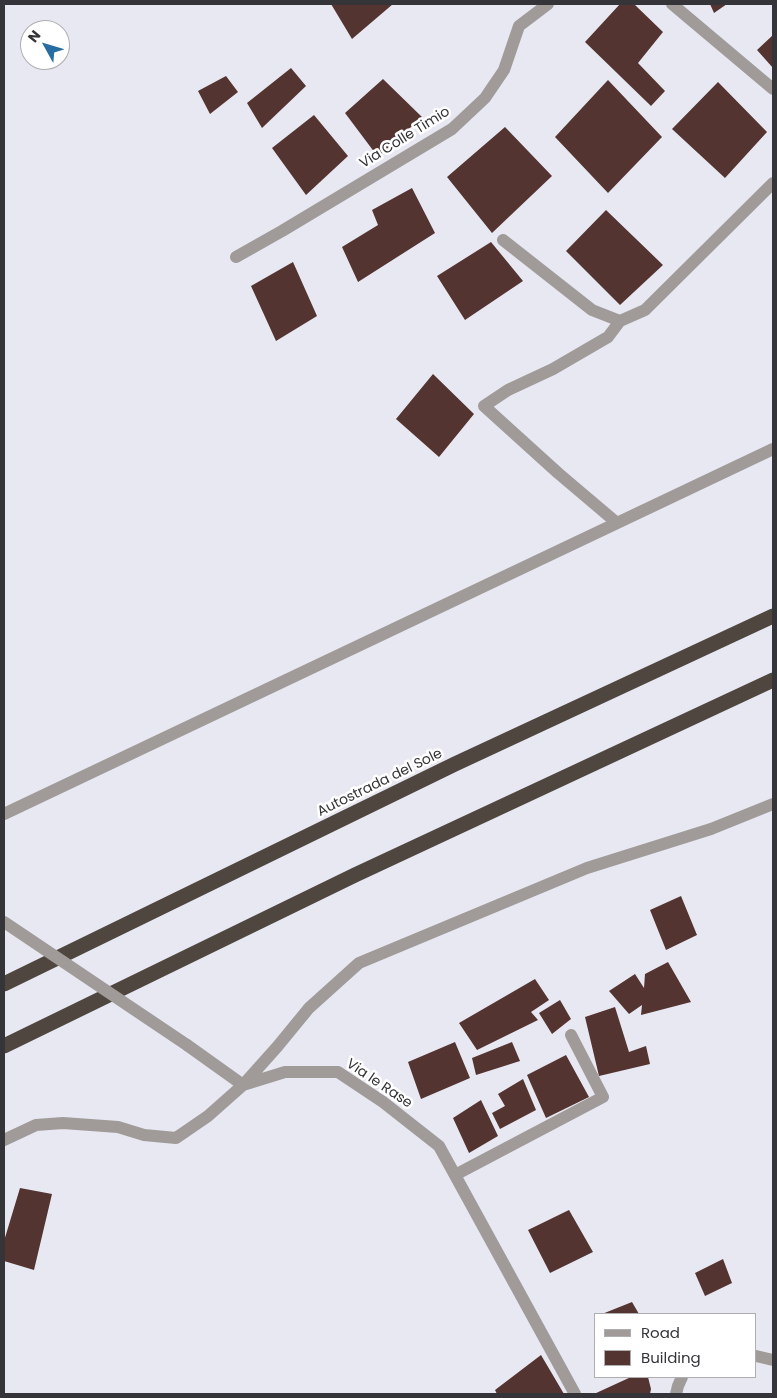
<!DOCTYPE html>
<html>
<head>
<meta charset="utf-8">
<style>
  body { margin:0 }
  #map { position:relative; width:777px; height:1398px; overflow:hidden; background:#e8e8f3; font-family:Poppins,sans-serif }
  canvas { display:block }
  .frame { position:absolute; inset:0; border:5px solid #343439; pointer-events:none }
  .legend { position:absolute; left:594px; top:1313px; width:162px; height:65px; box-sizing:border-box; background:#fff; border:1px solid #aeaeb0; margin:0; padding:6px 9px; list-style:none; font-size:15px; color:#343439 }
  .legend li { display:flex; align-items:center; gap:10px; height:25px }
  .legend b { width:25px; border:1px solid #aeaeb0 }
  .north { position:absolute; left:20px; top:20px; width:50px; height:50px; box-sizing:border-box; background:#fff; border:1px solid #aeaeb0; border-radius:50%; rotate:309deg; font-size:14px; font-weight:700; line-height:20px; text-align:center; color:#343439 }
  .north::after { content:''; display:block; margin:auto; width:18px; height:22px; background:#276da1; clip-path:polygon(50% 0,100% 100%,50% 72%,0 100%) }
</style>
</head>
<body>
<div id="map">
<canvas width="777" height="1398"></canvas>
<div class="frame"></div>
<ul class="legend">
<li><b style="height:6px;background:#a09b98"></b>Road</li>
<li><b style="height:14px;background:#543431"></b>Building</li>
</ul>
<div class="north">N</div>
</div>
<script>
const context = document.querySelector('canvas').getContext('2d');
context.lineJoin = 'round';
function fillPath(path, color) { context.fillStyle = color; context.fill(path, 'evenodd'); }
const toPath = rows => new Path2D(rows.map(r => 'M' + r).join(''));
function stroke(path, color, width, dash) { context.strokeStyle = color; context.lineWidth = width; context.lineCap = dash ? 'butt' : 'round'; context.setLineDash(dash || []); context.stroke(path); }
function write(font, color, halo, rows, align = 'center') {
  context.font = font + ' Poppins,sans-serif'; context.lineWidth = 5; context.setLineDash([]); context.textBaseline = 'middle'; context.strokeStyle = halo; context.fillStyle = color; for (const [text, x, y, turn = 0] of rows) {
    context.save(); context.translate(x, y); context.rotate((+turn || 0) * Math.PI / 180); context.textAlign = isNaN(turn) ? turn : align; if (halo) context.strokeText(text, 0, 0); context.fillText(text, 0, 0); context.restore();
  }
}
const building = toPath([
  [331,4,393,4,352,39],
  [620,4,634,4,663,32,638,63,665,91,651,106,585,42],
  [710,4,727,4,714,13],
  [773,35,773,68,757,50],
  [291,68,306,86,262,128,247,103],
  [226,76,238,92,210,114,198,91],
  [383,79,422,117,378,157,345,113],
  [608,80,662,137,608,193,555,137],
  [718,82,767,132,725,178,672,129],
  [314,115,348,156,306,195,272,148],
  [505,127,552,176,492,233,447,177],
  [412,188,435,233,358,282,342,247,378,225,372,210],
  [606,210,663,265,620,305,566,251],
  [491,242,523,281,465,320,437,276],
  [293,262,317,316,276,341,251,286],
  [433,374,474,414,439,457,396,419],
  [681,896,697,935,666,950,650,910],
  [668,962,691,1002,641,1015,642,1005,629,1014,609,991,635,974,644,988,645,974],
  [535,979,549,1000,531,1012,538,1020,477,1050,459,1023],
  [560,1000,571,1019,552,1034,539,1013],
  [615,1007,629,1052,646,1046,650,1064,599,1076,585,1017],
  [455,1042,470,1078,421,1099,408,1062],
  [512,1042,520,1061,476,1075,472,1058],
  [566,1055,589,1097,546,1118,527,1075],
  [523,1079,536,1110,500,1129,492,1113,505,1106,498,1094],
  [481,1100,498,1136,469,1153,453,1118],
  [20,1188,52,1194,34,1270,4,1261,4,1241],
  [569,1210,593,1252,550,1273,528,1230],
  [723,1259,732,1283,705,1296,695,1273],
  [632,1302,639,1314,602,1314],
  [541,1355,564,1394,497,1394,495,1390],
  [631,1377,648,1377,651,1389,650,1394,594,1394]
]);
const minor = toPath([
  [672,4,773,89],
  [503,240,592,310,620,321,645,310,773,183],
  [236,257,282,231,452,129,485,98,504,70,519,26,548,4],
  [617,523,558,473,484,406,508,390,553,369,608,337,620,321],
  [4,814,773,449],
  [187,1045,243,1085],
  [243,1085,285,1072,338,1072,383,1102,439,1146,575,1394],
  [4,1140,36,1125,63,1123,118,1127,144,1135,176,1138,208,1116,243,1085,277,1047,309,1008,359,963,587,868,711,829,773,804],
  [455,1175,603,1097,571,1035],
  [756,1356,773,1360],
  [676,1394,678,1386,682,1377]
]);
const highway = toPath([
  [4,984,455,764,773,616],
  [4,1046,355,875,773,680]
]);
const minorBridge = toPath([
  [4,922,187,1045]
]);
const streetNames = [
  ["Via Colle Timio",405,138,-32],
  ["Autostrada del Sole",380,783,-26],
  ["Via le Rase",379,1084,34]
];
fillPath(building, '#543431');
stroke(minor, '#a09b98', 12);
stroke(highway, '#4e463f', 15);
stroke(minorBridge, '#a09b98', 12);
write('14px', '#343439', '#fff', streetNames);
</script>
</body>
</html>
